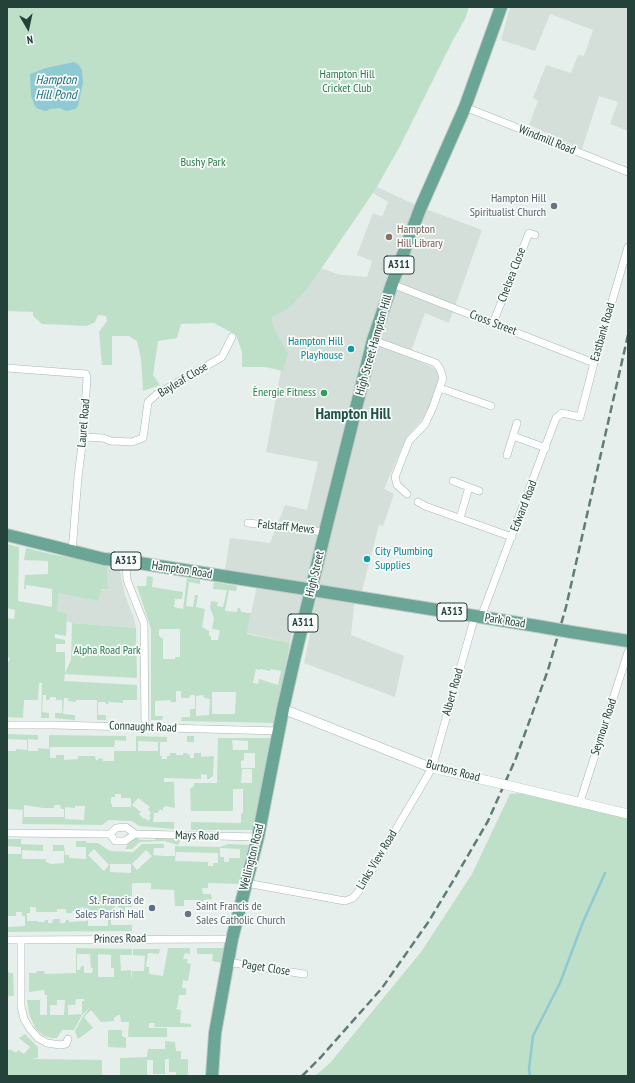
<!DOCTYPE html>
<html>
<head>
<meta charset="utf-8">
<style>
  body { margin:0 }
  #map { position:relative; width:635px; height:1083px; overflow:hidden; background:#e6efeb; font-family:"PT Sans Narrow",sans-serif }
  canvas { display:block }
  .frame { position:absolute; inset:0; border:8px solid #24423a; pointer-events:none }
  .north { position:absolute; left:8px; top:8px; width:40px; height:40px; -webkit-text-stroke:3px #f7fbf9; paint-order:stroke; rotate:171deg; font-size:11px; font-weight:700; line-height:16px; text-align:center; color:#24423a }
  .north::after { content:''; display:block; margin:auto; width:14px; height:18px; background:#24423a; clip-path:polygon(50% 0,100% 100%,50% 72%,0 100%) }
</style>
</head>
<body>
<div id="map">
<canvas width="635" height="1083"></canvas>
<div class="frame"></div>
<div class="north">N</div>
</div>
<script>
const context = document.querySelector('canvas').getContext('2d');
context.lineJoin = 'round';
function fillPath(path, color) { context.fillStyle = color; context.fill(path, 'evenodd'); }
const toPath = rows => new Path2D(rows.map(r => 'M' + r).join(''));
function stroke(path, color, width, dash) { context.strokeStyle = color; context.lineWidth = width; context.lineCap = dash ? 'butt' : 'round'; context.setLineDash(dash || []); context.stroke(path); }
function write(font, color, halo, rows, align = 'center') {
  context.font = font + ' "PT Sans Narrow",sans-serif'; context.lineWidth = 3.5; context.setLineDash([]); context.textBaseline = 'middle'; context.strokeStyle = halo; context.fillStyle = color; for (const [text, x, y, turn = 0] of rows) {
    context.save(); context.translate(x, y); context.rotate((+turn || 0) * Math.PI / 180); context.textAlign = isNaN(turn) ? turn : align; if (halo) context.strokeText(text, 0, 0); context.fillText(text, 0, 0); context.restore();
  }
}
const built = toPath([
  [510,7,628,7,628,131,610,124,618,102,599,96,582,149,529,125,538,101,533,98,546,65,571,73,578,55,584,56,593,30,550,14,535,51,501,40],
  [377,187,418,206,482,230,449,323,425,313,409,357,436,369,439,379,429,408,421,421,406,438,384,489,394,494,383,526,379,525,362,590,354,606,351,635,404,656,395,697,304,663,313,621,296,614,290,643,247,633,259,576,225,570,230,538,270,543,285,505,307,510,318,462,266,452,285,348,265,320,308,288,320,268,341,275,367,277,372,261,357,255,373,213,382,217,388,202,373,193],
  [107,564,119,567,125,595,134,618,136,628,72,623,66,621,67,613,57,611,59,593,108,589]
]);
const green = toPath([
  [7,7,469,7,465,19,453,40,399,148,375,190,308,288,290,307,271,318,276,332,288,353,283,371,265,367,242,367,242,352,236,335,214,323,181,324,177,338,158,341,153,375,160,385,143,391,141,359,137,341,129,336,112,336,112,365,102,365,99,332,107,321,106,316,98,315,95,322,87,326,67,325,42,324,33,316,33,312,7,311],
  [7,544,19,547,18,601,52,607,52,589,26,585,26,589,24,589,25,575,48,574,48,561,24,560,26,548,55,555,107,564,108,589,101,589,98,601,59,593,57,611,67,613,66,636,55,634,55,638,65,640,65,644,56,644,56,652,65,652,65,673,71,660,72,623,136,628,137,678,65,674,64,681,137,685,137,700,123,700,123,703,109,702,108,704,106,704,105,702,98,702,98,715,106,715,106,720,97,720,97,700,76,700,76,702,68,701,68,698,64,698,63,714,75,715,75,720,63,719,55,718,55,713,62,713,62,700,56,700,56,697,50,697,49,700,46,700,46,695,43,695,42,712,49,713,49,718,41,718,42,683,39,683,38,700,24,700,23,718,7,717,7,663,8,663,10,658,7,657,7,618,14,619,15,610,7,608],
  [147,576,153,577,152,587,183,592,182,599,175,599,174,607,183,609,187,578,200,580,200,584,189,582,186,606,193,607,195,595,198,595,196,607,205,609,202,627,209,631,209,636,211,636,211,640,218,640,220,630,212,629,214,618,210,608,211,601,218,602,217,606,223,607,227,590,213,589,214,582,237,586,236,591,229,590,225,611,237,612,238,608,240,608,241,612,246,612,246,613,251,613,247,634,290,643,275,723,181,721,182,717,190,717,190,709,195,709,195,695,191,695,189,698,181,698,181,691,176,691,176,702,171,702,170,700,155,701,155,716,163,716,162,720,151,720,151,629,137,586,146,586],
  [159,629,180,629,180,657,175,657,175,659,163,659,163,638,161,638,160,636,159,636],
  [256,669,259,670,260,669,270,671,271,669,281,671,278,685,259,679,258,684,253,683],
  [212,692,236,692,235,714,212,714],
  [203,695,204,698,210,699,209,715,196,716,196,696],
  [7,734,38,735,38,740,28,739,28,751,38,751,38,748,49,749,49,735,126,736,126,741,115,740,114,747,50,747,50,758,56,758,56,755,64,755,64,760,78,759,78,756,95,756,96,760,98,760,99,758,103,759,103,761,114,761,114,751,136,751,136,736,167,737,167,742,160,742,160,756,162,756,162,759,167,759,167,756,170,756,170,753,176,753,176,755,183,755,183,753,187,753,187,736,194,736,194,742,187,742,187,754,190,755,190,758,194,758,194,753,201,753,201,757,214,756,213,776,209,779,207,779,207,775,201,774,201,779,164,778,164,782,174,782,175,808,165,806,163,808,163,811,160,809,158,813,154,813,153,822,174,822,174,829,139,826,132,821,109,820,102,825,22,824,23,810,7,809,7,751,16,751,16,749,27,750,27,740,7,739],
  [138,741,158,742,158,751,138,751],
  [115,794,121,794,121,798,131,798,131,807,112,807,112,804,111,804,111,797,115,797],
  [138,798,150,807,148,809,151,813,149,816,151,818,148,821,145,818,144,819,139,814,141,812,132,805],
  [24,805,43,808,54,808,54,805,60,805,61,809,64,809,64,817,24,817],
  [75,806,85,806,84,820,65,819,65,807,75,808],
  [218,738,272,738,254,830,191,830,191,822,241,823,241,814,243,813,243,789,233,789,233,811,191,811,190,789,194,786,194,783,217,783],
  [232,740,248,741,248,750,233,750],
  [244,753,255,753,255,768,241,768,241,761,244,760],
  [242,769,252,769,252,783,241,783],
  [524,793,628,818,628,1076,315,1076,330,1063,421,952,472,874,510,794],
  [136,837,140,840,155,840,157,837,160,837,162,839,181,839,178,845,164,841,140,842,132,849,125,849,129,843],
  [7,839,21,839,21,844,43,845,43,851,22,850,22,859,46,859,46,862,51,864,64,863,64,851,53,851,53,845,64,845,65,855,69,855,69,858,86,859,86,847,76,847,76,841,86,841,87,843,98,843,110,851,133,852,142,844,164,844,164,848,154,848,153,855,164,856,175,856,175,846,219,847,229,844,251,845,239,884,208,883,208,888,202,888,203,894,211,894,212,899,203,900,203,905,198,906,198,900,184,900,184,906,175,906,174,890,151,889,151,883,132,883,132,907,125,907,125,912,121,912,121,909,117,906,115,906,114,908,114,914,111,914,111,925,132,925,132,931,7,932,7,927,25,926,25,916,22,916,22,912,16,912,16,916,7,916,7,854,21,854,21,847,7,846],
  [220,848,240,849,240,858,229,858,229,862,224,862,224,857,220,857],
  [94,849,109,865,104,871,88,855],
  [146,850,152,856,137,870,132,864],
  [176,852,218,853,218,863,213,863,213,866,208,866,208,862,175,861],
  [110,864,131,864,131,873,110,872],
  [30,907,36,907,36,912,57,912,57,909,66,909,66,913,72,913,72,911,80,911,81,907,84,908,84,911,88,911,87,921,69,922,69,920,66,920,65,923,60,923,60,919,53,919,52,923,48,923,48,920,45,920,44,922,39,922,38,921,27,921,27,913,30,913],
  [101,911,108,911,108,926,88,926,88,916,98,916],
  [76,948,132,949,132,955,120,955,121,971,131,970,131,980,132,971,144,971,145,956,133,955,133,949,160,949,159,954,148,953,146,967,149,967,149,974,163,976,168,948,190,948,190,954,185,953,183,959,188,959,187,963,191,964,188,981,183,980,182,988,186,988,186,995,179,995,177,1008,175,1009,181,1010,180,1023,191,1024,191,1027,154,1027,155,1023,149,1023,149,1028,167,1028,167,1037,128,1037,129,1022,121,1022,120,1015,118,1015,114,1018,114,1021,101,1022,91,1010,84,1017,93,1028,78,1039,75,1031,83,1016,90,1007,82,1015,74,1030,62,1030,57,1038,51,1038,44,1036,36,1029,29,1014,27,1000,40,1000,40,1015,47,1015,47,995,45,995,44,990,29,992,29,973,36,973,37,971,44,971,45,974,76,973],
  [77,954,90,954,91,968,93,968,92,973,84,973,84,966,81,966,80,970,77,970],
  [100,954,111,955,111,968,114,968,114,977,98,977,98,955],
  [76,999,84,999,84,1001,82,1001,82,1014,68,1015,68,1005,75,1005],
  [57,1000,65,1000,64,1015,50,1015,50,1005,57,1005],
  [197,948,224,948,222,963,212,961,213,954,197,954],
  [7,970,8,970,9,973,13,973,14,996,7,996],
  [108,1030,122,1030,122,1036,126,1038,126,1048,108,1047],
  [25,1034,38,1047,38,1058,31,1059,102,1060,102,1076,7,1076,7,1051,10,1049,16,1053,18,1050,24,1054,30,1047,19,1038],
  [165,1041,175,1042,176,1051,181,1051,181,1059,188,1059,188,1076,176,1076,176,1072,169,1072,169,1059,165,1059,165,1074,153,1074,153,1060,147,1060,147,1076,120,1076,120,1058,147,1057,148,1049,165,1049]
]);
const water = toPath([
  [74,62,78,64,82,70,83,83,78,106,75,109,67,111,59,108,50,109,46,111,38,109,35,106,31,96,30,74,46,68]
]);
const stream = toPath([
  [530,1076,529,1069,533,1036,560,983,583,922,605,873]
]);
const minor = toPath([
  [465,107,628,172],
  [392,284,594,363],
  [493,323,529,233,535,235],
  [373,340,436,363,440,369,443,378,433,407,425,424,409,441,395,477,397,485,407,494],
  [7,368,86,374,87,378,83,437,78,477,72,552],
  [440,388,491,406],
  [513,436,546,448],
  [83,437,103,438,111,441,132,442,143,438,148,402,157,394,222,357,232,337],
  [507,455,517,423],
  [453,481,479,491],
  [418,502,425,506,512,537],
  [460,518,469,487],
  [248,523,325,532],
  [126,561,127,580,144,623,145,728],
  [481,617,556,418,562,413,580,417,594,363,628,247],
  [7,725,55,725,279,731],
  [580,802,628,652],
  [7,833,110,834,116,828,126,827,135,834],
  [110,834,115,841,125,841,135,834,258,837],
  [246,883,345,901,353,898,362,887,432,768,475,616],
  [7,940,232,939],
  [21,940,21,1006,24,1019,30,1029,38,1038,47,1043,60,1045,66,1044,68,1039],
  [227,962,304,974]
]);
const tertiary = toPath([
  [283,709,432,768,489,781],
  [515,787,628,814]
]);
const primary = toPath([
  [7,535,104,559,126,561,300,588,537,626],
  [571,632,628,641],
  [212,1076,215,1033,232,939,258,837,283,709,295,656,325,532,373,340,392,284,420,209,465,107,501,7]
]);
const rail = toPath([
  [302,1076,321,1057,382,988,429,921,456,876,488,821,516,758,548,670,566,607,628,335]
]);
const tertiaryBridge = toPath([
  [489,781,515,787]
]);
const primaryBridge = toPath([
  [537,626,571,632]
]);
const markers = [
  [554,206,4,"#6b7280"],
  [389,237,4,"#8d6e63"],
  [351,349,4,"#0f9aa8"],
  [324,393,4,"#2e9e5b"],
  [367,559,4,"#0f9aa8"],
  [152,908,4,"#5c6f8a"],
  [188,914,4,"#6b7280"]
];
const shields = [
  [399,265,30],
  [126,561,30],
  [452,612,30],
  [303,623,30]
];
const shieldNames = [
  ["A311",399,265],
  ["A313",126,561],
  ["A313",452,612],
  ["A311",303,623]
];
const parkNames = [
  ["Hampton Hill",347,75],
  ["Cricket Club",347,89],
  ["Bushy Park",203,163],
  ["Alpha Road Park",107,651]
];
const streetNames = [
  ["Windmill Road",547,140,22],
  ["Chelsea Close",512,275,-69],
  ["Cross Street",493,323,21],
  ["Eastbank Road",603,332,-74],
  ["High Street Hampton Hill",374,345,-74],
  ["Bayleaf Close",183,380,-31],
  ["Laurel Road",84,423,-85],
  ["Edward Road",524,506,-69],
  ["Falstaff Mews",286,527,6],
  ["Hampton Road",182,570,9],
  ["High Street",315,574,-77],
  ["Park Road",505,621,9],
  ["Albert Road",453,692,-74],
  ["Connaught Road",143,727,2],
  ["Seymour Road",604,727,-72],
  ["Burtons Road",453,771,15],
  ["Mays Road",197,836,1],
  ["Wellington Road",252,857,-76],
  ["Links View Road",377,860,-59],
  ["Princes Road",120,939,-1],
  ["Paget Close",266,968,9]
];
const worshipNames = [
  ["Hampton Hill",546,199],
  ["Spiritualist Church",546,213],
  ["Saint Francis de",196,907,"left"],
  ["Sales Catholic Church",196,921,"left"]
];
const educationNames = [
  ["Hampton",397,230],
  ["Hill Library",397,244]
];
const cultureNames = [
  ["Hampton Hill",343,342],
  ["Playhouse",343,356],
  ["City Plumbing",375,552,"left"],
  ["Supplies",375,566,"left"]
];
const leisureNames = [
  ["Ènergie Fitness",316,393]
];
const serviceNames = [
  ["St. Francis de",144,901],
  ["Sales Parish Hall",144,915]
];
const waterNames = [
  ["Hampton",56,80],
  ["Hill Pond",56,95]
];
const districtNames = [
  ["Hampton Hill",353,414]
];
fillPath(built, '#d4dfda');
fillPath(green, '#bfe0c8');
fillPath(water, '#8ec9d4');
stroke(stream, '#8ec9d4', 2.5);
stroke(minor, '#a8b8b2', 8);
stroke(tertiary, '#a8b8b2', 10);
stroke(primary, '#c2cac8', 14);
stroke(minor, '#fff', 7);
stroke(tertiary, '#fff', 9);
stroke(primary, '#6aa596', 12);
stroke(rail, '#5f7d75', 2.5, [8, 4]);
stroke(tertiaryBridge, '#a8b8b2', 10, []);
stroke(primaryBridge, '#c2cac8', 14, []);
stroke(tertiaryBridge, '#fff', 9);
stroke(primaryBridge, '#6aa596', 12);
for (const [x, y, r, color] of markers) { const dot = new Path2D(); dot.arc(x, y, r, 0, 2 * Math.PI); context.fillStyle = color; context.fill(dot); stroke(dot, '#f7fbf9', 1.5); }
for (const [x, y, w] of shields) { const box = new Path2D(); box.roundRect(x - w / 2, y - 9, w, 18, 3); context.fillStyle = '#f7fbf9'; context.fill(box); stroke(box, '#24423a', 1); }
write('bold 11px', '#24423a', null, shieldNames);
write('12px', '#2d7a4b', '#f7fbf9', parkNames);
write('12px', '#24423a', '#f7fbf9', streetNames);
write('12px', '#5b616d', '#f7fbf9', worshipNames, 'right');
write('12px', '#785e54', '#f7fbf9', educationNames, 'left');
write('12px', '#0d838f', '#f7fbf9', cultureNames, 'right');
write('12px', '#27864d', '#f7fbf9', leisureNames, 'right');
write('12px', '#4e5e75', '#f7fbf9', serviceNames, 'right');
write('italic 13px', '#1c6f80', '#f7fbf9', waterNames);
write('bold 16px', '#1f5548', '#f7fbf9', districtNames);
</script>
</body>
</html>
